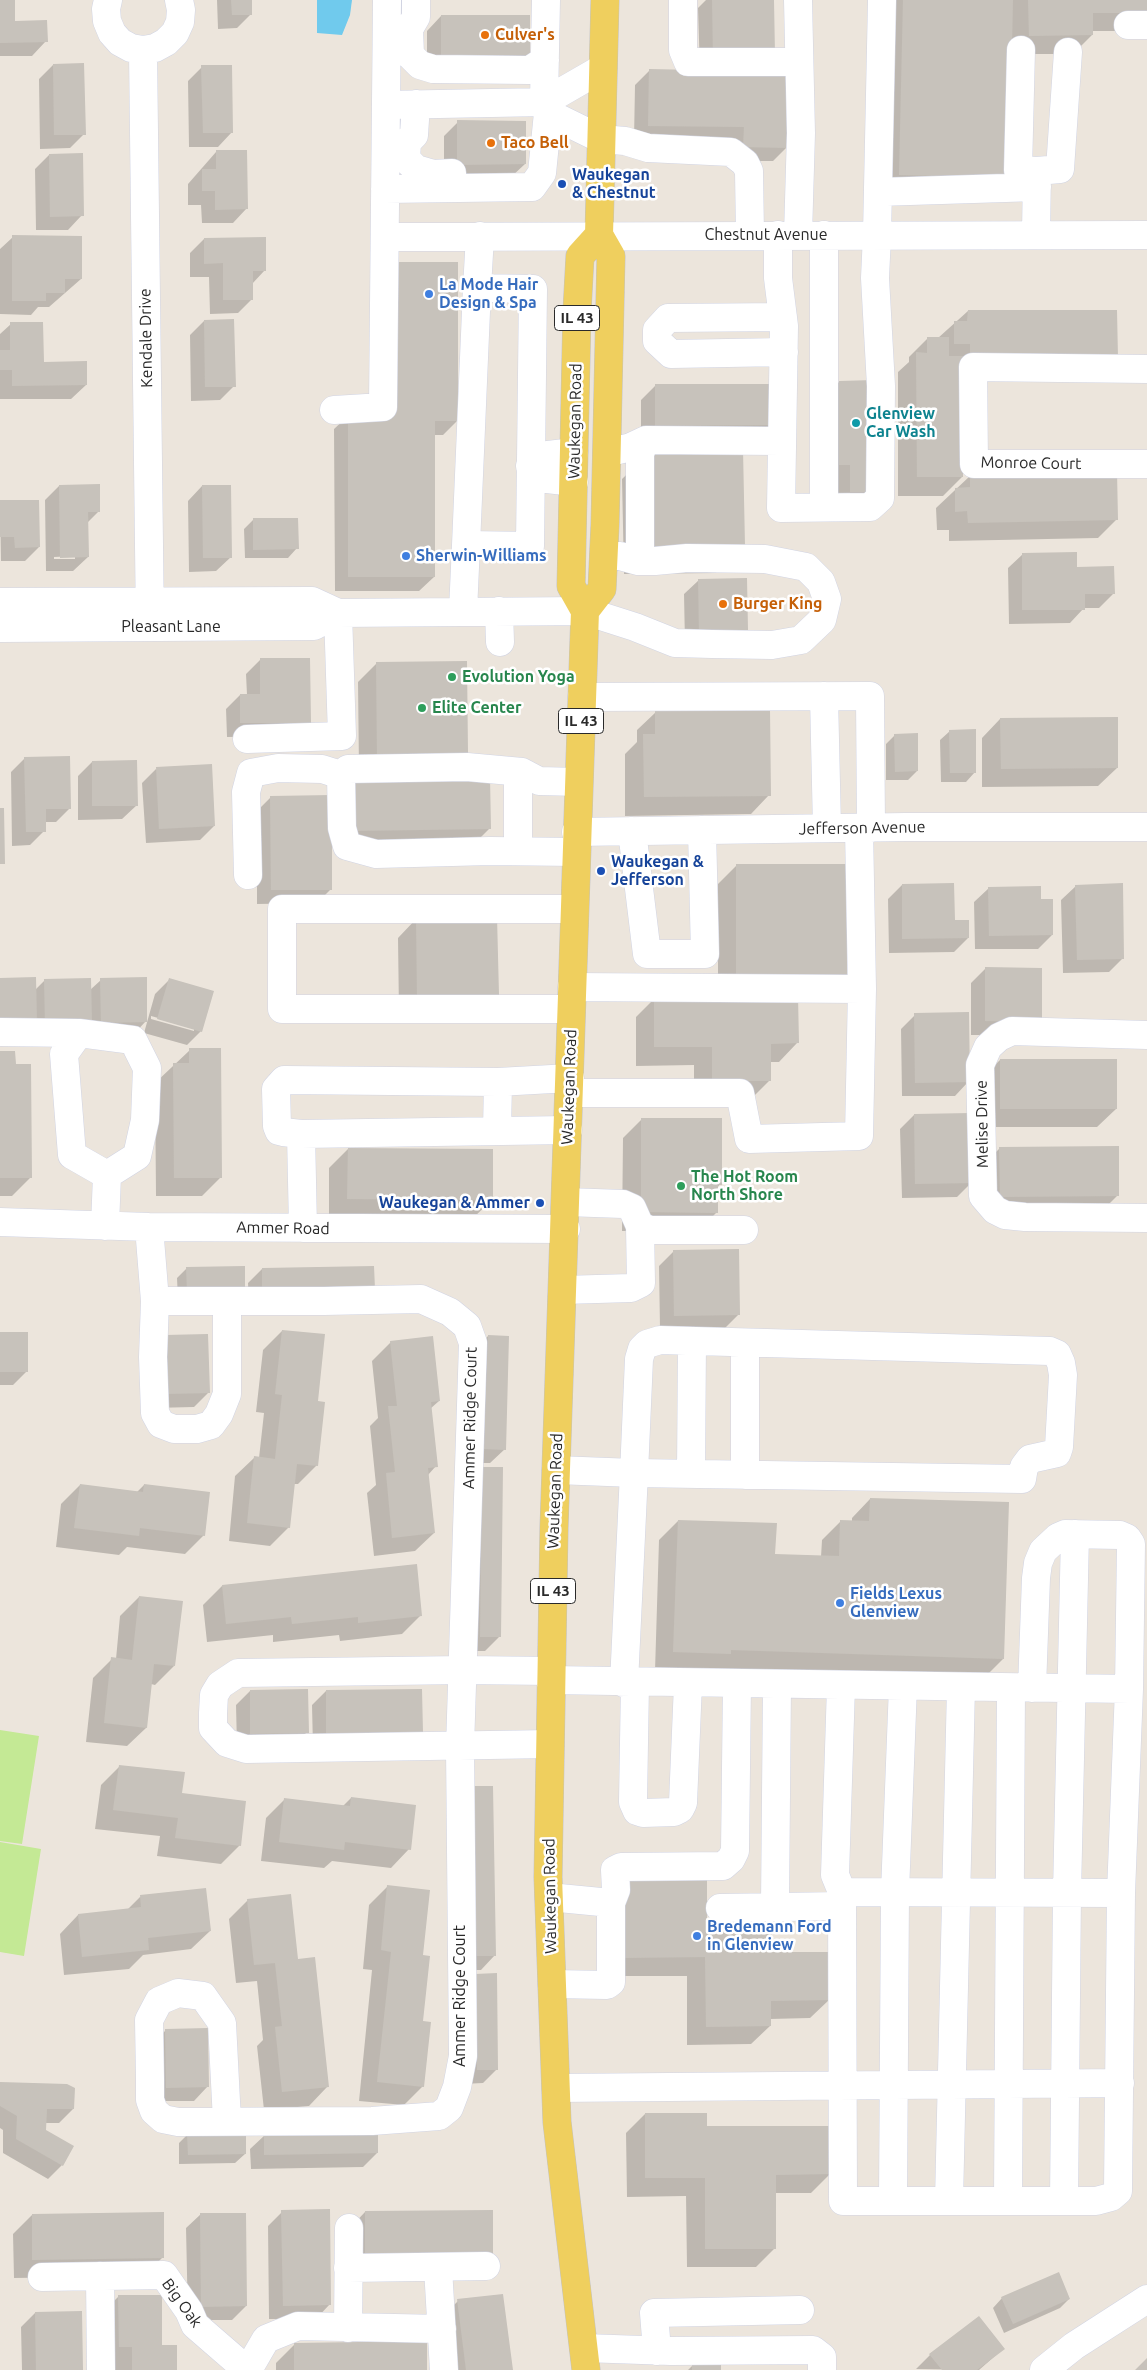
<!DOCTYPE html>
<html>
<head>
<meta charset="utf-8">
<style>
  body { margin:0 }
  canvas { display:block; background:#ece5dc }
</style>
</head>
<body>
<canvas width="1147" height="2370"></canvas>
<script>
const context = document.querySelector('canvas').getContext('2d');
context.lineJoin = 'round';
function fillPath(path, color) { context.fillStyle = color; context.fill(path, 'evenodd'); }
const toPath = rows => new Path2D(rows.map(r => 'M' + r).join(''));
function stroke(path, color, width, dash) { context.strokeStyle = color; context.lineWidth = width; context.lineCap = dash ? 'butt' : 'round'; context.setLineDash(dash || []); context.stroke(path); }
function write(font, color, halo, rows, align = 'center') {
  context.font = font + ' Ubuntu,sans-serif'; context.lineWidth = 5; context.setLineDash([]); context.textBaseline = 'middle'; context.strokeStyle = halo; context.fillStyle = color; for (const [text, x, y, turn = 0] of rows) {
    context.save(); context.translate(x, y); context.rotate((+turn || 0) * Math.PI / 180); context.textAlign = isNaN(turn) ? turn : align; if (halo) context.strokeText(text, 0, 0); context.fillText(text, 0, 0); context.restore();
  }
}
const pitch = toPath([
  [0,1730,39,1736,22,1844,0,1841],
  [0,1842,41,1849,24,1956,0,1952]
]);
const water = toPath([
  [317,0,352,0,350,15,342,35,317,33]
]);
const shadow = toPath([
  [0,0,14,0,14,22,46,41,32,56,0,56],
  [217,0,251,0,251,14,237,28,218,29],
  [706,0,773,0,774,55,787,147,773,161,730,161,634,139,635,85,649,71,700,72,698,8],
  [890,0,1147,0,1147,31,1092,31,1092,35,1073,54,1010,54,1008,177,886,189],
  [441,16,529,55,475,78,427,75,427,31],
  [53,65,84,134,70,148,40,149,39,79],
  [202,67,232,132,218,147,189,147,188,81],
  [458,122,525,164,510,178,444,178,444,136],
  [216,152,247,208,233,223,202,223,201,205,188,205,188,184],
  [49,155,82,215,68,230,36,230,35,169],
  [13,237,81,279,49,307,38,307,31,315,0,314,0,249],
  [204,239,265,270,252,284,252,299,238,313,210,314,209,277,190,277,190,253],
  [968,311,1116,311,962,376,962,477,943,496,898,496,898,372,909,362,909,357,928,338,938,338],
  [204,321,234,386,220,400,191,401,190,335],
  [11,324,42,363,86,385,71,399,0,399,0,334],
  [839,382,872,491,836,506,825,396],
  [655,386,770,425,756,439,641,440,641,400],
  [349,415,457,421,443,435,433,435,434,577,419,591,335,591,334,429],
  [650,452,743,545,716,573,624,574,622,479],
  [971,475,1117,519,1098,538,949,541,949,530,937,530,936,508],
  [59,486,99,511,87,523,88,557,73,571,46,571,45,500],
  [75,556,75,559,54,559,54,557],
  [202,486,231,557,216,571,189,572,188,501],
  [0,502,39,547,25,561,1,561],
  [253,520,297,548,288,558,245,558,244,529],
  [1023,554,1076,568,1113,594,1099,608,1084,608,1070,623,1009,624,1008,568],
  [699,580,747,629,733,643,685,644,684,594],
  [260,660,309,722,295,736,227,737,226,709,240,695,247,695,246,674],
  [377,663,467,753,448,772,359,772,358,682],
  [656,712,769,795,751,814,625,816,625,754,637,742,637,730],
  [1000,719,1117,768,1098,786,982,787,982,738],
  [950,731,975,772,966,782,941,782,940,740],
  [895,735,917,771,908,780,886,780,886,744],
  [25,758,70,808,56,822,44,822,44,831,30,845,12,846,11,772],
  [92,762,137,805,122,819,78,820,78,776],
  [156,769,214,826,200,840,146,843,142,783],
  [335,794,489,829,475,843,336,844],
  [271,797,331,889,317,903,257,904,257,811],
  [737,865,797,1043,779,1062,770,1062,770,1080,751,1099,694,1099,694,1065,636,1066,636,1017,655,998,718,997,718,884],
  [902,885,953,921,968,938,954,952,889,953,888,899],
  [1076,886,1123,958,1109,972,1063,973,1061,900],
  [989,888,1040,900,1052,935,1038,949,975,949,974,902],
  [416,919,497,994,479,1013,399,1014,398,938],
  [985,969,1027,1035,971,1035,971,983],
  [0,979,35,990,45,980,90,990,101,980,146,1021,132,1036,0,1037],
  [169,980,201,1031,187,1045,144,1033,155,994],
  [151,1016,194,1028,194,1031,151,1019],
  [915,1015,969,1081,955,1096,902,1096,901,1029],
  [190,1050,221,1177,202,1196,156,1196,155,1083],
  [0,1052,31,1177,12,1196,0,1196],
  [1000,1060,1116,1109,1097,1127,981,1127,981,1079],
  [914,1115,971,1183,957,1197,902,1198,900,1129],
  [642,1119,720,1184,717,1188,717,1212,698,1231,622,1231,623,1138],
  [1000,1148,1118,1195,1099,1214,982,1215,981,1167],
  [348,1149,492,1200,473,1218,329,1217,329,1168],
  [673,1252,739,1314,725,1328,660,1329,659,1266],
  [244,1267,178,1300,177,1278,187,1268],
  [373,1267,249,1305,248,1283,262,1269],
  [282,1331,316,1402,317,1465,298,1484,294,1484,289,1527,270,1546,229,1541,235,1476,254,1458,259,1458,264,1413,256,1412,263,1350],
  [0,1333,27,1371,13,1385,0,1385],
  [207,1336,208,1393,194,1407,153,1408],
  [488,1336,505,1449,490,1463,471,1463,474,1351],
  [391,1342,439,1401,430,1409,436,1466,428,1475,434,1533,415,1551,374,1556,367,1493,376,1485,370,1426,378,1418,372,1361],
  [483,1468,499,1637,485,1651,466,1651],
  [80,1485,137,1492,144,1485,204,1535,185,1554,127,1547,119,1555,56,1547,61,1504],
  [870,1499,1003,1659,984,1678,655,1671,659,1540,678,1521,774,1555,821,1557,822,1540,841,1521,852,1522,852,1518],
  [415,1566,421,1615,402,1634,340,1641,339,1635,273,1642,273,1635,207,1642,203,1605,222,1586],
  [139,1597,174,1666,155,1685,151,1684,146,1728,127,1746,86,1742,93,1678,112,1659,116,1659,120,1616],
  [250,1691,307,1732,293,1746,237,1747,236,1705],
  [326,1691,407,1746,313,1748,312,1705],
  [120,1766,240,1845,221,1864,157,1856,160,1836,95,1829,101,1785],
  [492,1787,495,1955,481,1970,462,1970],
  [351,1798,409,1849,391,1868,332,1861,324,1868,261,1861,266,1818,285,1799,343,1806],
  [388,1886,421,1957,423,2086,404,2105,359,2101,372,1970,363,1969,369,1905],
  [140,1897,210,1931,191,1949,143,1955,129,1969,64,1975,60,1934,78,1915,127,1910],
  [604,1897,706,1922,771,1954,829,2000,810,2018,770,2019,770,2026,751,2044,687,2045,687,1976,605,1976],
  [248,1900,297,1960,327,2087,309,2106,264,2110,257,2046,263,2040,257,1981,236,1983,229,1919],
  [495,1975,497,2069,483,2083,463,2084],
  [166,2030,208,2086,194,2101,152,2101,151,2045],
  [0,2084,73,2109,59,2123,45,2123,45,2131,73,2147,62,2165,48,2179,3,2153,3,2130,0,2128],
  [645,2114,706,2127,830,2174,811,2193,775,2193,775,2248,756,2267,687,2267,686,2196,627,2197,626,2133],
  [188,2134,245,2154,235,2163,179,2164,179,2143],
  [265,2135,377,2153,363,2167,251,2169,250,2149],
  [491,2211,347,2277,347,2231,365,2212],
  [282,2212,330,2304,316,2319,269,2319,268,2226],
  [201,2214,246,2306,232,2320,188,2320,186,2228],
  [32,2215,163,2257,144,2276,14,2278,13,2234],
  [119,2296,161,2346,175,2370,114,2370,100,2315],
  [1002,2298,1069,2299,1060,2308,1004,2333,993,2308],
  [458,2301,511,2370,451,2370,444,2315],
  [35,2313,81,2370,22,2370,21,2327],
  [294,2345,426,2370,276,2370,276,2363],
  [1003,2349,979,2370,916,2369,930,2355],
  [692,2366,719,2370,642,2370,688,2370]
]);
const building = toPath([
  [0,0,15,0,15,21,47,20,48,42,0,43],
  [231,0,252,0,252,15,232,15],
  [712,0,774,0,775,55,713,56],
  [903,0,1013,0,1009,178,899,175],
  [1028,0,1147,0,1147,13,1093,13,1093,35,1029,36],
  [441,15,530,15,530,55,491,55,491,64,441,61],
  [84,63,86,135,54,135,53,64],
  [201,65,232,65,233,133,203,133],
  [649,69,789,72,788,148,743,147,744,127,648,126],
  [457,120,526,121,526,164,457,165],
  [216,150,247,150,248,209,215,210,215,191,202,191,202,169,216,169],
  [83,153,84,216,50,217,49,154],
  [12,235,82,236,82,279,65,279,65,293,46,293,46,301,12,301],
  [266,237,266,271,253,271,253,300,223,300,223,263,204,264,204,238],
  [390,262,458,262,458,421,435,421,435,577,348,577,348,413,391,413],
  [968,310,1117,310,1118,358,970,358,970,344,954,344,954,321,967,321],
  [234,319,236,387,205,387,204,320],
  [10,322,43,322,44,362,87,361,87,385,12,386,12,370,0,370,0,350,10,350],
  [927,337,949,337,949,356,963,356,963,477,917,477,916,352,927,353],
  [874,380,874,492,850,492,850,465,839,465,839,381],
  [655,384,771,384,772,425,655,426],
  [743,449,745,546,651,547,649,451],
  [1117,471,1118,520,968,523,967,511,955,512,955,488,970,487,970,474],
  [100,484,100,512,88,512,89,557,60,558,59,485],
  [202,485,231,485,232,558,203,558],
  [0,500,39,500,40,547,15,548,14,537,0,537],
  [253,518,298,518,299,549,253,550],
  [1077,552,1077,567,1114,566,1115,594,1085,594,1085,610,1022,610,1022,553],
  [747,578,748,630,699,631,698,579],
  [260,658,310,658,311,723,240,723,240,694,260,694],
  [467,661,468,753,377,754,376,662],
  [770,709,771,796,644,797,643,734,655,734,655,710],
  [1118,717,1118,768,1001,769,1000,718],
  [976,729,976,773,950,773,949,730],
  [918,733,918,771,895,772,894,734],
  [70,756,71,809,46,809,46,832,26,832,24,757],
  [137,760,138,806,92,806,92,761],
  [212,764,215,826,159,829,156,767],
  [490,777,491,829,349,831,349,778],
  [332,795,332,890,271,890,270,796],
  [0,808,4,808,5,864,0,864],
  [736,864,847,864,847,981,736,981],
  [954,883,955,920,969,920,969,938,902,939,902,884],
  [1123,883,1124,959,1077,960,1075,885],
  [1041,886,1041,899,1053,899,1053,935,989,936,988,887],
  [497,916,499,995,417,996,416,918],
  [985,967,1042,968,1042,1022,985,1021],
  [36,977,37,1023,0,1023,0,978],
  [147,977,147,1022,101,1023,100,978],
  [91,978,92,1023,45,1024,44,979],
  [169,978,214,991,202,1032,157,1019],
  [798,996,799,1043,771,1044,771,1081,712,1081,712,1047,654,1047,654,997],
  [969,1012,970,1082,915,1083,914,1013],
  [189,1048,221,1048,222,1178,174,1178,173,1063,189,1063],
  [0,1051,15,1051,16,1064,31,1064,32,1178,0,1178],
  [1000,1059,1117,1059,1117,1109,1000,1109],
  [971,1113,973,1183,915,1184,914,1114],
  [641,1118,722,1118,722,1185,718,1185,718,1213,641,1212],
  [1119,1146,1119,1196,1000,1197,999,1147],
  [348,1148,493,1149,493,1200,347,1199],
  [739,1249,740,1315,674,1316,673,1250],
  [245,1266,245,1290,187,1291,186,1267],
  [374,1266,375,1289,262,1291,262,1268],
  [282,1330,325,1334,318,1401,325,1402,318,1466,297,1464,290,1528,247,1523,254,1456,275,1459,282,1395,275,1394],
  [0,1332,28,1332,28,1372,0,1372],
  [208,1334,210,1393,166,1394,165,1335],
  [488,1335,509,1336,506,1450,484,1449],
  [433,1336,440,1401,431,1402,438,1467,428,1468,435,1533,392,1538,386,1473,395,1472,388,1406,397,1406,390,1341],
  [482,1467,503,1467,501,1637,480,1637],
  [80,1484,143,1492,144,1484,210,1492,205,1536,140,1528,139,1536,74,1528],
  [870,1498,1009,1502,1004,1659,731,1650,731,1654,673,1652,678,1520,777,1523,775,1554,839,1556,840,1520,869,1521],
  [417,1564,422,1616,358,1623,358,1617,292,1624,291,1617,226,1624,222,1585],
  [139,1596,183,1601,175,1666,154,1664,147,1728,104,1723,111,1657,132,1660],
  [308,1689,309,1733,250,1734,250,1690],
  [422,1689,423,1733,326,1734,326,1690],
  [119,1765,185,1772,182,1793,246,1801,241,1846,175,1838,178,1818,113,1810],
  [472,1786,493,1786,496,1956,475,1956],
  [351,1797,416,1805,411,1850,345,1842,344,1850,279,1842,284,1798,350,1806],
  [622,1877,707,1877,707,1920,772,1920,772,1952,829,1952,830,2000,771,2001,771,2026,706,2027,705,1957,623,1958],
  [387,1885,430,1890,423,1955,430,1956,423,2021,431,2022,424,2087,377,2082,391,1952,381,1950],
  [206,1888,211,1931,148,1938,149,1950,82,1957,78,1914,141,1907,140,1895],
  [291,1894,298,1959,315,1957,329,2087,282,2092,275,2027,282,2026,275,1963,254,1965,247,1899],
  [497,1973,498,2070,477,2070,475,1974],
  [208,2028,209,2087,166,2088,165,2029],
  [0,2082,67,2084,75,2088,74,2109,47,2109,46,2130,74,2146,63,2166,16,2139,17,2116,0,2106],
  [645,2113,707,2113,707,2126,831,2126,831,2174,776,2175,776,2249,705,2249,705,2178,645,2178],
  [246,2132,246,2154,188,2155,187,2133],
  [378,2132,378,2153,264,2155,264,2134],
  [330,2209,331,2305,283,2306,281,2210],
  [493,2210,493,2257,365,2259,365,2211],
  [164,2212,164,2258,32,2260,32,2214],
  [200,2213,246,2213,247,2306,201,2307],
  [1059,2272,1070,2299,1013,2324,1001,2297],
  [503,2294,513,2370,466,2370,457,2299],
  [118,2295,162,2295,162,2345,177,2345,177,2370,132,2370,132,2347,119,2347],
  [82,2311,83,2370,36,2370,35,2312],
  [979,2316,1005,2349,977,2370,942,2370,929,2354],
  [427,2341,427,2370,294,2370,294,2343],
  [1147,2358,1147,2370,1135,2370],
  [692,2364,721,2365,721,2370,692,2370]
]);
const minor = toPath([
  [108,0,106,9,107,21,112,33,120,42,131,48,143,50,155,48,166,42,175,33,180,22,181,10,179,0],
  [416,0,416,17,409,29,410,55,420,65,433,69,530,70,545,60],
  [683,0,683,50,688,62,799,62],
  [798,0,801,133,798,235],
  [1128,25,1147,25],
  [143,50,150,627],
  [1021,50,1018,170,1037,171],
  [416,104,414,135,407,142,406,159,416,169,433,174,452,173],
  [386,105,544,102,603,68],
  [548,113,601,139,625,141,648,148,731,152,745,163,749,171,750,235],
  [385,189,532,187,542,173,548,113,544,102,546,0],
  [878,192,1037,187],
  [778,235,778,278,784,326,781,508,870,507,880,498,881,386,875,278,877,235,882,0],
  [1036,235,1037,171,1060,169,1068,52],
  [385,237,1147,235],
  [783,317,668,318,657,330,657,341,671,354,784,352],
  [1147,369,973,367,974,464,1147,464],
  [334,410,383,407,387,0],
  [574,452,548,455,530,466,547,479,574,482],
  [607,453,631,447,646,440,781,441],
  [824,507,824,235],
  [466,545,477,288],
  [640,561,640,453,646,440],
  [0,602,312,601,338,613,585,611,635,627,675,643,712,644,772,645,801,640,822,620,827,599,821,582,806,567,765,559,687,558,655,561,638,561,620,556,604,556],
  [463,611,466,545,530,546,533,289,477,288,480,236],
  [499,611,500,642],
  [0,628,314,626,338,613],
  [824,696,827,828],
  [582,697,870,696,871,828],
  [247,739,342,736,338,613],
  [859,828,862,989],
  [632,831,647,954,705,954,702,830],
  [576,832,906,827,1147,827],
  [518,851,518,772],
  [576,852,490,851,376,854,347,846,342,828,341,775,348,769,467,767,522,772,539,781,578,782],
  [248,875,246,792,251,773,278,768,322,769,341,775],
  [571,1009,282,1009,282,909,574,909],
  [0,1032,79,1033],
  [1147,1035,1012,1031,999,1037,988,1047,980,1065,983,1196,995,1210,1005,1215,1025,1217,1147,1218],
  [569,1093,740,1093,749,1139,859,1136,862,989,572,987],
  [497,1131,498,1082,570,1078],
  [301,1134,283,1132,279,1131,277,1126,276,1089,284,1080,498,1082],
  [566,1202,623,1204,632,1208,640,1226,650,1230,744,1230],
  [0,1222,149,1227,566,1229],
  [105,1226,107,1175,72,1155,64,1054,79,1033,133,1040,147,1068,145,1120,137,1156,107,1175],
  [149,1227,155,1301,324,1301,421,1299,450,1312,467,1326,473,1343,460,1747,463,2056,457,2087,449,2108,439,2116,372,2121,178,2122,163,2119,154,2111,150,2100,150,2079,149,2020,159,2001,178,1993,203,1996,222,2023,227,2121],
  [303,1228,301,1134,568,1130],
  [563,1290,631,1288,641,1283,640,1226],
  [155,1301,153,1357,155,1413,161,1424,174,1429,197,1429,211,1425,219,1414,227,1394,227,1302],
  [745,1343,745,1475],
  [556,1470,634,1473,1022,1479,1024,1467,1030,1459,1057,1453,1059,1447,1063,1375,1061,1363,1057,1354,1050,1351,660,1340,647,1344,642,1349,639,1359,634,1473,624,1683],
  [691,1474,692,1341],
  [550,1680,1129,1689],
  [635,1683,633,1802,637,1811,643,1813,674,1812,680,1809,683,1803,688,1684],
  [841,1686,835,1875,842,1892,843,2201,1096,2201,1111,2197,1118,2191,1121,1893,1129,1689,1131,1544,1127,1538,1120,1535,1065,1534,1058,1537,1043,1551,1038,1563,1036,1578,1032,1688],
  [550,1744,246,1749,227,1743,213,1728,213,1713,214,1695,220,1685,238,1673,464,1670,551,1671],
  [842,1892,1121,1893],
  [549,1897,611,1903,616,1890,615,1870,621,1867,723,1866,731,1859,735,1851,737,1684],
  [775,1906,777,1685],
  [720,1908,842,1906],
  [552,1984,607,1985,611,1982,611,1903],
  [556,2088,1120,2083],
  [893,2201,895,1892,903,1686],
  [949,2201,961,1687],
  [1008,2201,1011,1688],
  [1064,2201,1067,1893,1075,1534],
  [348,2268,486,2266],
  [438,2268,444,2370],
  [100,2276,101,2370],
  [42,2277,164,2275,189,2311,195,2325,247,2370],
  [348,2328,349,2228],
  [584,2348,671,2351,813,2350,822,2357,822,2370],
  [657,2351,654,2313,800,2310],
  [248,2370,266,2339,298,2326,442,2329],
  [1044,2370,1074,2346,1147,2299]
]);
const major = toPath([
  [585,611,602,589,605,525,611,256,599,235,605,0],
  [586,2370,557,2122,548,1877,554,1528,585,611,571,586,577,311,580,256,599,235]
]);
const markers = [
  [485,35,5,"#e8710a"],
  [491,143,5,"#e8710a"],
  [562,184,5,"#1a4fb4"],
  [429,294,5,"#3f7fe0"],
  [856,423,5,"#0f9aa8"],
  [406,556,5,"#3f7fe0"],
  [723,604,5,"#e8710a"],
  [452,677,5,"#2e9e5b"],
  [422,708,5,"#2e9e5b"],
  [601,871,5,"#1a4fb4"],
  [681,1186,5,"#2e9e5b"],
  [540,1203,5,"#1a4fb4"],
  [840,1603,5,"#3f7fe0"],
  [697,1936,5,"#3f7fe0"]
];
const shields = [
  [577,318,45],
  [581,721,45],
  [553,1591,45]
];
const shieldNames = [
  ["IL 43",577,318],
  ["IL 43",581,721],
  ["IL 43",553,1591]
];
const foodNames = [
  ["Culver's",495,35],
  ["Taco Bell",501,143],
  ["Burger King",733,604]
];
const transitNames = [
  ["Waukegan",572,175],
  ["& Chestnut",572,193],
  ["Waukegan &",611,862],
  ["Jefferson",611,880],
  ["Waukegan & Ammer",530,1203,"right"]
];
const streetNames = [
  ["Chestnut Avenue",766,235],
  ["Kendale Drive",146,338,-91],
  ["Waukegan Road",575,421,-89],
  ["Monroe Court",1031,463,1],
  ["Pleasant Lane",171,627],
  ["Jefferson Avenue",862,828,-1],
  ["Waukegan Road",569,1087,-88],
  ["Melise Drive",982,1124,-91],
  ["Ammer Road",283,1228,1],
  ["Ammer Ridge Court",470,1418,-89],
  ["Waukegan Road",555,1491,-88],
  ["Waukegan Road",550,1896,-91],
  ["Ammer Ridge Court",460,1996,-90],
  ["Big Oak",182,2303,54]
];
const shopNames = [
  ["La Mode Hair",439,285],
  ["Design & Spa",439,303],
  ["Sherwin-Williams",416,556],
  ["Fields Lexus",850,1594],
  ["Glenview",850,1612],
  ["Bredemann Ford",707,1927],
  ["in Glenview",707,1945]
];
const cultureNames = [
  ["Glenview",866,414],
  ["Car Wash",866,432]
];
const leisureNames = [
  ["Evolution Yoga",462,677],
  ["Elite Center",432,708],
  ["The Hot Room",691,1177],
  ["North Shore",691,1195]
];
fillPath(pitch, '#c4e995');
fillPath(water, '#70caed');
fillPath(shadow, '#0003');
fillPath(building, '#c7c2bb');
stroke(minor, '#d1d4e3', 29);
stroke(major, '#c3c3c3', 29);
stroke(minor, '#fff', 28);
stroke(major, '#efcf5e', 28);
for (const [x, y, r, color] of markers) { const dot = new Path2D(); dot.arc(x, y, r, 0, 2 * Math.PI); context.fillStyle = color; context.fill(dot); stroke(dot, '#fff', 2); }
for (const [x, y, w] of shields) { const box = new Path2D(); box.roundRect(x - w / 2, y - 12.5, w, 25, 4); context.fillStyle = '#fff'; context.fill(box); stroke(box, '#2a2a2a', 1); }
write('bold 15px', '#2a2a2a', null, shieldNames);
write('bold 16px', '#c56008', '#fff', foodNames, 'left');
write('bold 16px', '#164399', '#fff', transitNames, 'left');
write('16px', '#2a2a2a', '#fff', streetNames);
write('bold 16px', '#366cbe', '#fff', shopNames, 'left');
write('bold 16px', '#0d838f', '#fff', cultureNames, 'left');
write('bold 16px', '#27864d', '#fff', leisureNames, 'left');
</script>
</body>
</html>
